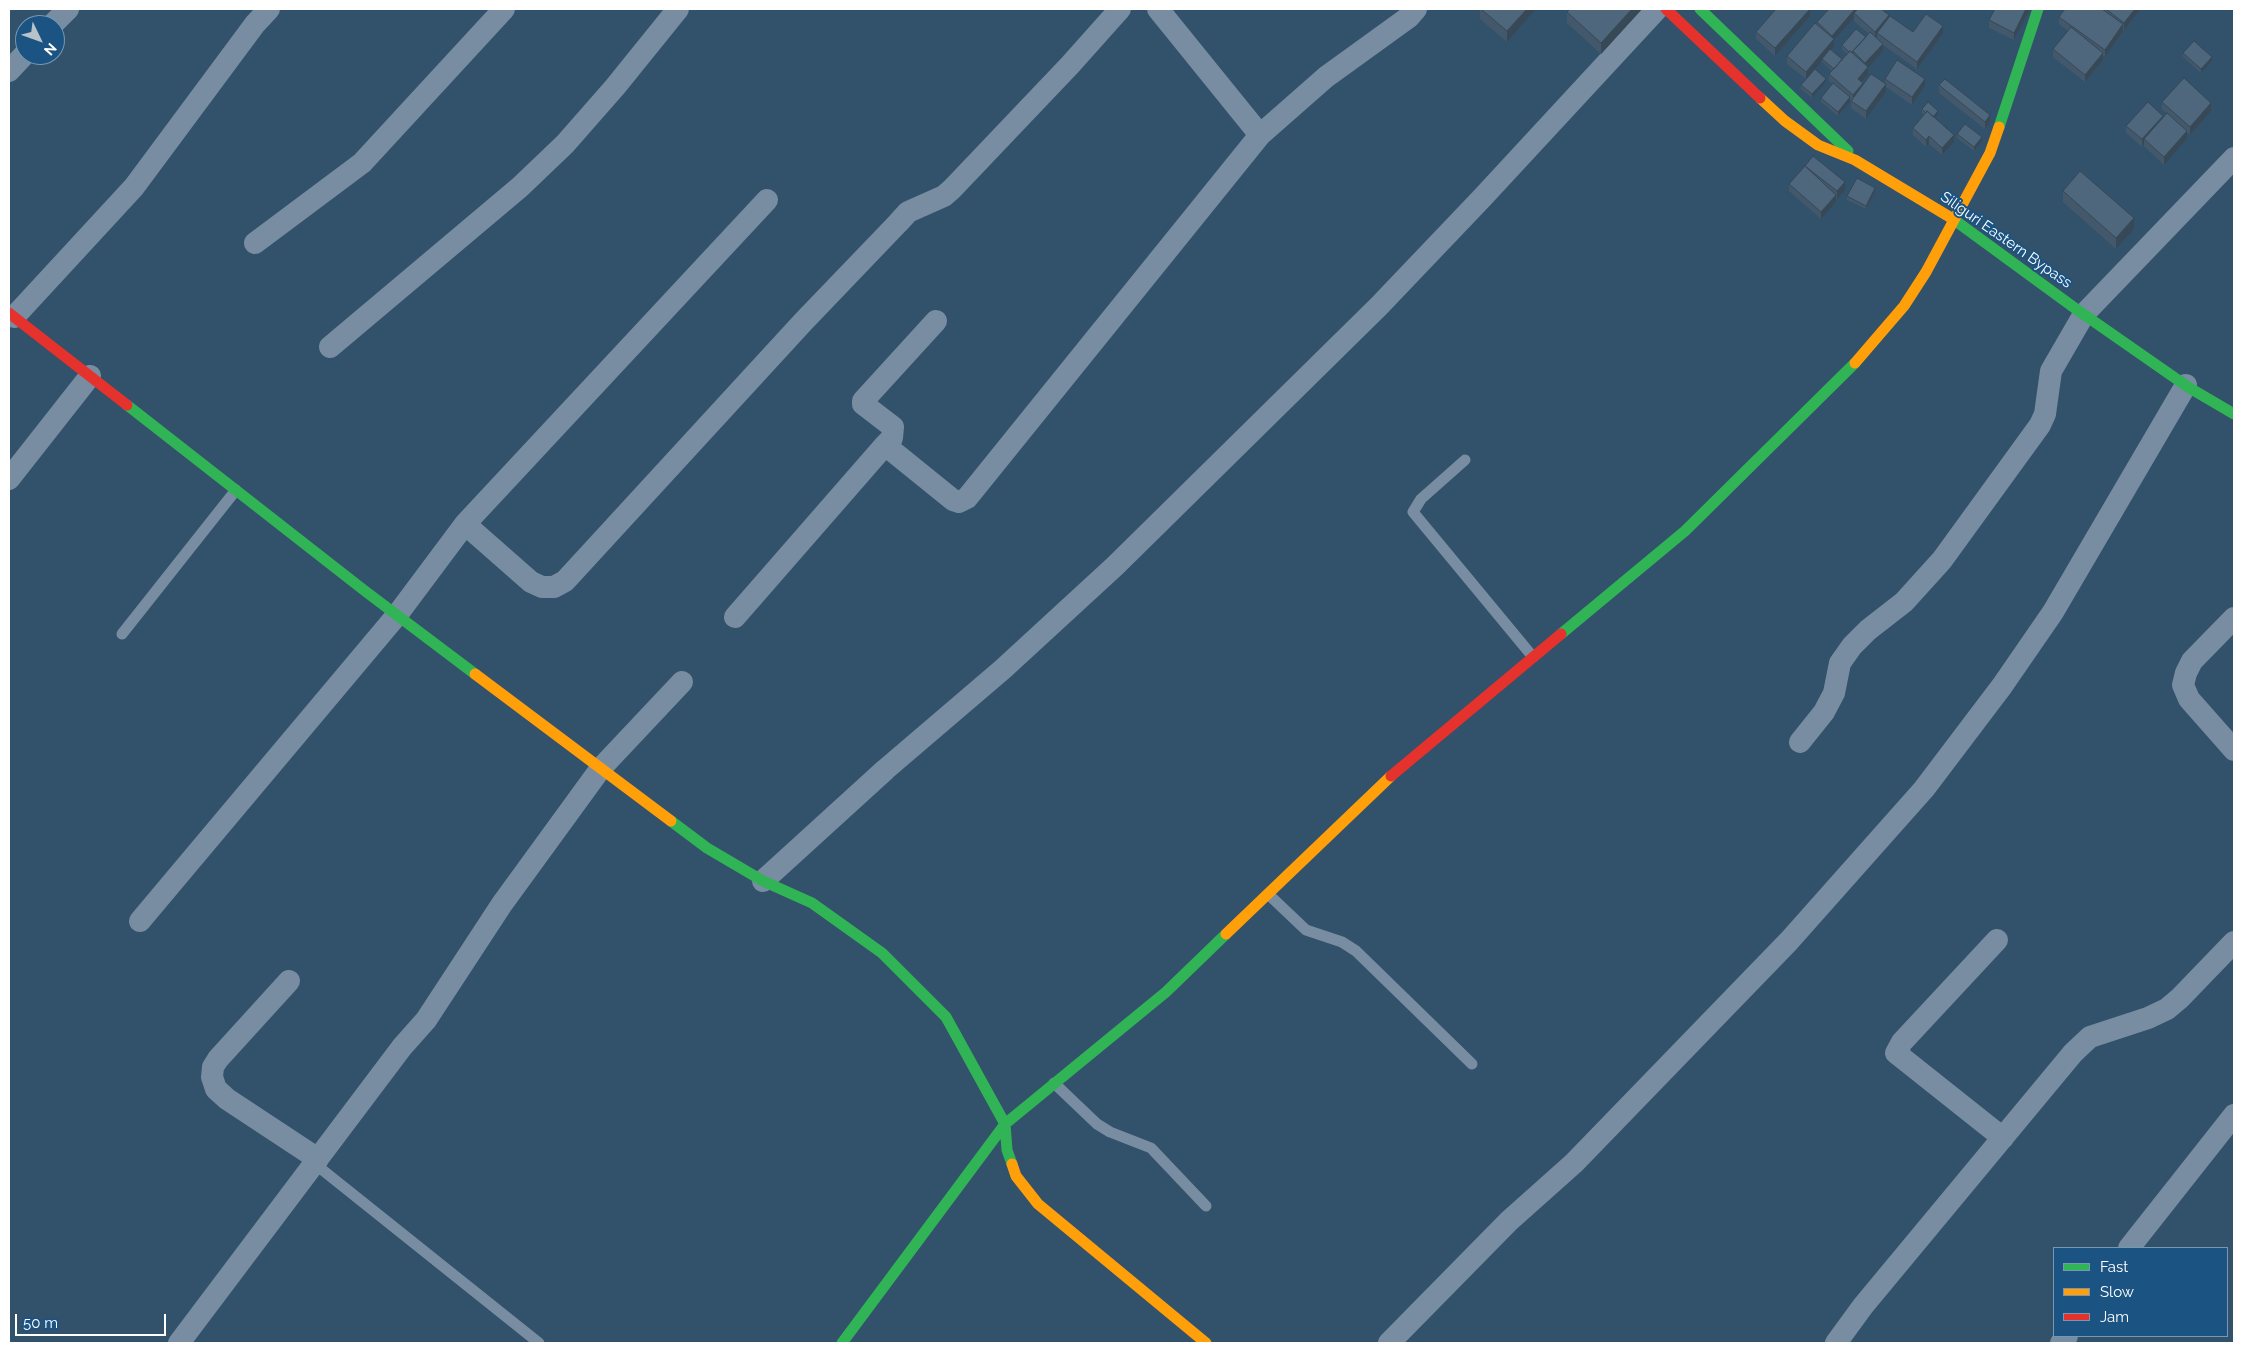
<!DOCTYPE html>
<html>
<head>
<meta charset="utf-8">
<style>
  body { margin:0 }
  #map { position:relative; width:2243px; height:1352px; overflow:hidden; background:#32516b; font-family:Raleway,sans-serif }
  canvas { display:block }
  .frame { position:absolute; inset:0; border:10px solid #fff; pointer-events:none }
  .legend { position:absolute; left:2053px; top:1247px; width:175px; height:90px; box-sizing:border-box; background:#1b5382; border:1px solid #7698b4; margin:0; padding:6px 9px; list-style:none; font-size:15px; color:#fff }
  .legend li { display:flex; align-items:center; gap:10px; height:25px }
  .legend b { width:25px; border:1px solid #7698b4 }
  .north { position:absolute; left:15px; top:15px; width:50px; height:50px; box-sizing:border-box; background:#1b5382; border:1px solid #7698b4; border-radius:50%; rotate:132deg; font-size:14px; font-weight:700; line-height:20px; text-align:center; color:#fff }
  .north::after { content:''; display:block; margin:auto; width:18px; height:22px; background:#b7c2cb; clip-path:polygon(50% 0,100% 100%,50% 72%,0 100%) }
  .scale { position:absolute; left:15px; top:1314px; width:151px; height:22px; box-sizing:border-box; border:2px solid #fff; border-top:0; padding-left:6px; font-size:15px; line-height:18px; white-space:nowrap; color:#fff; -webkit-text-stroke:4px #1b5382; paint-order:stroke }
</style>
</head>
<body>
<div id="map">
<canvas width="2243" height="1352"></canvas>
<div class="frame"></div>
<ul class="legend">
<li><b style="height:6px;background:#30b455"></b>Fast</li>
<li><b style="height:6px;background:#ff9f0a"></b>Slow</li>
<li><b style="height:6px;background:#e5322d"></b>Jam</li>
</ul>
<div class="north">N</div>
<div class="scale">50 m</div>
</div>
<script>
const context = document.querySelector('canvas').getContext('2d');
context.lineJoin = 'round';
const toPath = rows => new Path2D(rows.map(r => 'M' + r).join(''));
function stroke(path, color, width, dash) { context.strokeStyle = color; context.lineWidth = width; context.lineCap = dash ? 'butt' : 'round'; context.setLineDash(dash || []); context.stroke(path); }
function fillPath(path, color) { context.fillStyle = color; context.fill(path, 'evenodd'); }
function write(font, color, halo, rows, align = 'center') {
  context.font = font + ' Raleway,sans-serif'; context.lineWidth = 4; context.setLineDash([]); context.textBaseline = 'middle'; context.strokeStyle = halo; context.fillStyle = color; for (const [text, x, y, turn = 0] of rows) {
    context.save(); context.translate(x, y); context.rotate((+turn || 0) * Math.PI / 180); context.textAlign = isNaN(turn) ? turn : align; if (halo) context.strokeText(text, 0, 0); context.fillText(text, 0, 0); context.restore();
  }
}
const lane = toPath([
  [1465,460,1421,499,1413,512,1533,657],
  [122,634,236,490],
  [1268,894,1306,930,1342,942,1356,951,1472,1064],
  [1054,1083,1097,1124,1110,1132,1151,1148,1206,1206],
  [315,1164,539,1343]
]);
const street = toPath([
  [1158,9,1260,135],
  [52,25,68,9],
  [9,71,25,54],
  [255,243,362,163,504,9],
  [14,317,134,187,255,24,269,9],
  [330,347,520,187,565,144,615,87,678,9],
  [885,445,892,438,893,427,863,404,863,401,936,321],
  [9,479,90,376],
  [465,524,767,200],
  [735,617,885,445,953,500,959,502,967,498,1260,135,1326,77,1409,17,1416,9],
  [2234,618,2192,661,2186,673,2183,685,2189,699,2234,750],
  [1800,742,1824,712,1834,693,1840,663,1852,646,1868,630,1904,602,1942,560,2040,425,2045,414,2051,371,2084,314,2234,158],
  [763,881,886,769,1003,669,1115,566,1379,306,1482,198,1657,9],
  [140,921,397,615,465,524,531,582,542,587,554,587,565,581,803,322,898,223,908,212,944,196,952,189,1070,65,1120,9],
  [1997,940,1902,1042,1896,1053,2003,1138],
  [289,981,218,1059,213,1067,212,1077,216,1089,227,1099,318,1159],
  [2129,1248,2234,1115],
  [179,1343,402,1047,426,1020,502,904,601,768,682,682],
  [1389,1343,1509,1221,1574,1163,1789,941,1924,789,2002,686,2053,612,2186,385],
  [1836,1343,1863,1306,2073,1053,2090,1037,2148,1018,2167,1009,2180,998,2234,942],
  [2061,1343,2067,1336]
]);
const fast = toPath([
  [1700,9,1848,151],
  [1999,127,2038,9],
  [1953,219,2076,309,2188,387,2234,414],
  [127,405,365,591,475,674],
  [1561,634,1685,531,1855,363],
  [671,821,707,848,763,881,812,903,882,953,946,1017,1005,1124,1007,1150,1012,1164],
  [842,1343,1005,1124,1166,992,1226,934]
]);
const slow = toPath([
  [1760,98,1785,121,1818,145,1855,160,1953,219],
  [1855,363,1904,306,1926,272,1990,153,1999,127],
  [475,674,671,821],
  [1226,934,1391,776],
  [1012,1164,1016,1176,1038,1204,1206,1343]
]);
const jam = toPath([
  [1666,9,1760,98],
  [9,313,127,405],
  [1391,776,1561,634]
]);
const wall = toPath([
  [1480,9,1536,9,1507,42,1480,19],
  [1570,9,1642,9,1601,54,1567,23,1567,12],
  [1810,9,1810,16,1775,56,1756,39,1756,32],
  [1829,9,1882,9,1889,17,1913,32,1943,33,1917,69,1883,45,1883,51,1868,68,1868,74,1861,82,1863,85,1885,84,1885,79,1925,86,1912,105,1886,87,1886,92,1866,119,1851,108,1851,101,1850,100,1838,116,1821,102,1821,98,1833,84,1829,81,1829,74,1832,71,1822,62,1822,61,1806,79,1787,64,1787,56,1817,24,1817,22],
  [1854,18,1854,21,1869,34,1866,37,1842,45,1842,49,1847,54,1842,59,1831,49,1834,46,1834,40],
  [2030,9,2014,40,1989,28,1989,20],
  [2065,9,2141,9,2124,30,2123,29,2123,31,2105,57,2103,56,2103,60,2085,82,2053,57,2053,49,2068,31,2059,24,2059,17],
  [2183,53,2212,61,2201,73,2183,57],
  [1826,82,1812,98,1801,89,1801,85],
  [1939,85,1990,122,1985,129,1939,93],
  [2162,102,2211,111,2190,135,2187,132,2187,139,2164,165,2144,146,2144,144,2142,147,2126,133,2126,126,2163,118,2167,114,2162,109],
  [1922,109,1938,114,1935,118,1954,142,1942,155,1929,144,1926,147,1913,135,1913,128,1924,115,1922,113],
  [1957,134,1982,141,1974,151,1957,138],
  [1805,166,1845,190,1837,199,1836,198,1836,202,1821,219,1789,191,1789,184,1805,167],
  [2063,191,2134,229,2116,249,2063,202],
  [1875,192,1866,209,1847,200,1847,196]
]);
const shadedWall = toPath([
  [1527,9,1536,9,1507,42,1507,31],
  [1632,9,1642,9,1601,54,1601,43],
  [1810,9,1810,16,1775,56,1775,48],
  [1855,9,1862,9,1854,13,1854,18,1834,40,1834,46,1823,60,1822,59,1822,61,1806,79,1806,72,1832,41,1832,36],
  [2026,9,2030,9,2014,40,2014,33],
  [2135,9,2141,9,2124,30,2124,23],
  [1889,15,1889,23,1877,33,1877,37,1875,39,1875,32],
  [2123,24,2123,31,2105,57,2105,50],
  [1943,26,1943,33,1917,69,1917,62],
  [1883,44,1883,51,1868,68,1868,74,1858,86,1858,79,1865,70,1865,63],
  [2103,53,2103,60,2085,82,2085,75],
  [2212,57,2212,61,2201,73,2201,69],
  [1826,79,1826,82,1812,98,1812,94],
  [1925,79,1925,86,1912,105,1912,97],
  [1863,83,1863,91,1853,102,1853,95],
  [1886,84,1886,92,1866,119,1866,111],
  [1850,97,1850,101,1838,116,1838,112],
  [2211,103,2211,111,2190,135,2190,127],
  [1938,111,1938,114,1932,122,1932,118],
  [1990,115,1990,122,1985,129,1985,122],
  [2163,116,2163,123,2144,139,2144,144,2142,147,2142,139],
  [2187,131,2187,139,2164,165,2164,157],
  [1954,135,1954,142,1942,155,1942,148],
  [1929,136,1929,144,1926,147,1926,140],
  [1982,137,1982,141,1974,151,1974,147],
  [1845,182,1845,190,1837,199,1837,191],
  [1875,188,1875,192,1866,209,1866,206],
  [1836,195,1836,202,1821,219,1821,212],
  [2134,218,2134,229,2116,249,2116,238]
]);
const building = toPath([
  [1481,9,1527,9,1507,31,1481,9],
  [1570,9,1632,9,1601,43,1567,12,1570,9],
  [1776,9,1810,9,1775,48,1756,32,1776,9],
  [1829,9,1855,9,1832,36,1817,22,1829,9],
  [1858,9,1881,9,1889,15,1875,32,1854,13,1858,9],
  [1995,9,2026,9,2014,33,1989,20,1995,9],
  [2065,9,2102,9,2123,24,2105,50,2059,17,2065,9],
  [2106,9,2135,9,2124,23,2106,9],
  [1926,14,1943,26,1917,62,1877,33,1890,16,1913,32,1926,14],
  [1815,23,1834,39,1806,72,1787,56,1815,23],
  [2071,27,2103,53,2085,75,2053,49,2071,27],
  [1856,29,1866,37,1853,51,1853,53,1850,51,1849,52,1842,45,1856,29],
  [1870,32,1883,44,1865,63,1853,51,1870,32],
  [2194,41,2212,57,2201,69,2183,53,2194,41],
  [1830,49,1842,59,1834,69,1822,59,1830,49],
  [1850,51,1868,67,1858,79,1863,83,1853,95,1829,74,1850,51],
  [1897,60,1925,79,1912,97,1885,79,1897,60],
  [1815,69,1826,79,1812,94,1801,85,1815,69],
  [1871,74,1886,84,1866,111,1851,101,1871,74],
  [2184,78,2211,103,2190,127,2162,102,2184,78],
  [1945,79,1990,115,1985,122,1939,85,1945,79],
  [1833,83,1850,97,1838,112,1821,98,1833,83],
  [1928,102,1938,111,1933,117,1927,111,1926,113,1922,109,1928,102],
  [2148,102,2163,116,2142,139,2126,126,2148,102],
  [1927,111,1954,135,1942,148,1929,136,1926,140,1913,128,1927,111],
  [2167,113,2187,131,2164,157,2144,139,2167,113],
  [1965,124,1982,137,1974,147,1957,134,1965,124],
  [1813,156,1845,182,1837,191,1805,166,1813,156],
  [1805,166,1836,195,1821,212,1789,184,1805,166],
  [2080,171,2134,218,2116,238,2063,191,2080,171],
  [1857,178,1875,188,1866,206,1847,196,1857,178]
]);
const streetNames = [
  ["Siliguri Eastern Bypass",2006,240,35]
];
stroke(lane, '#788da1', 11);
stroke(street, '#788da1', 22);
stroke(fast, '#30b455', 11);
stroke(slow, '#ff9f0a', 11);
stroke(jam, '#e5322d', 11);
fillPath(wall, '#43596b');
fillPath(shadedWall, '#374857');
fillPath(building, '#4e677c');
stroke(building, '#374857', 1);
write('15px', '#fff', '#1b5382', streetNames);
</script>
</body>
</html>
